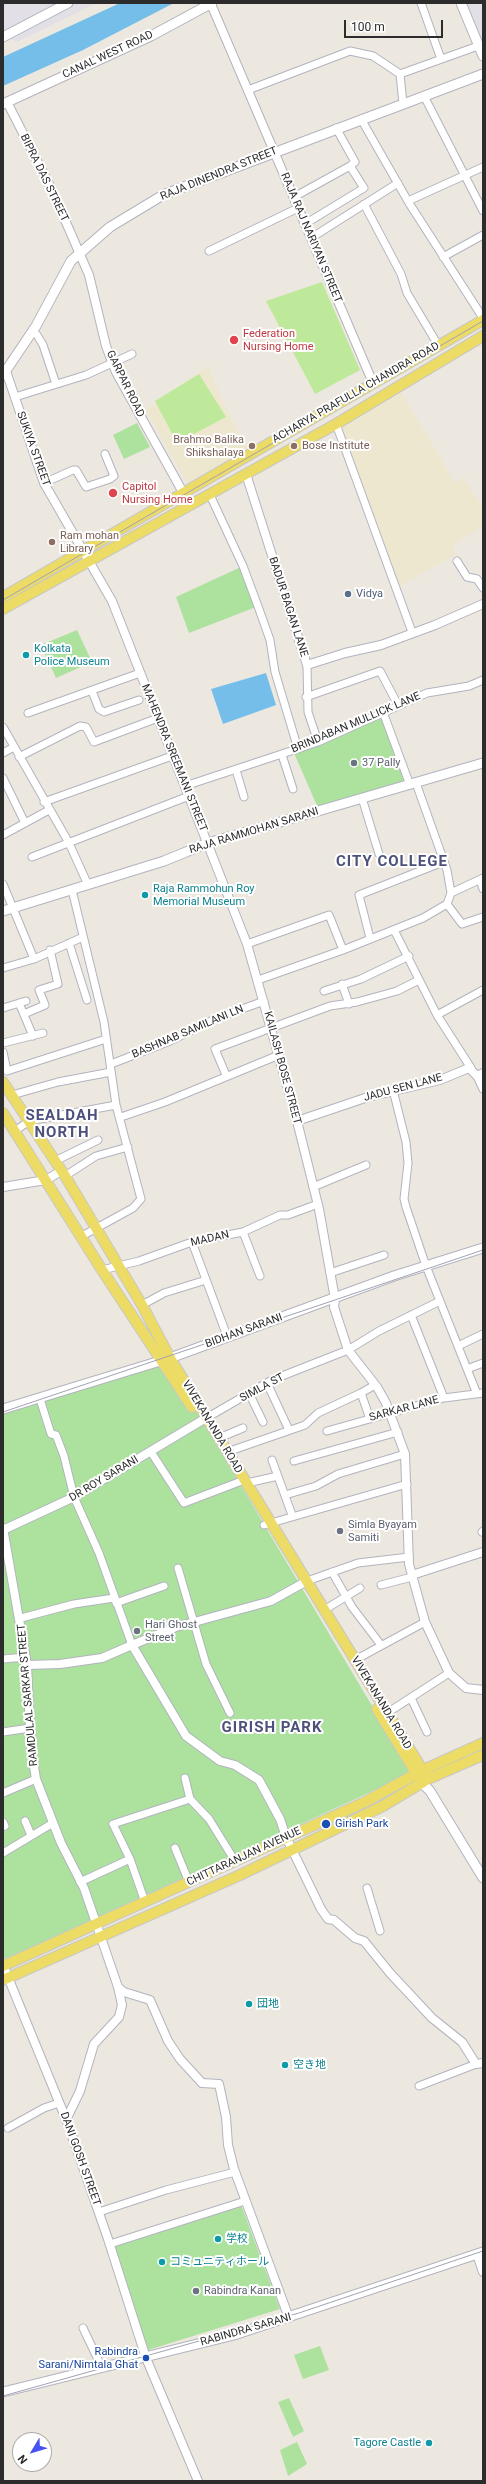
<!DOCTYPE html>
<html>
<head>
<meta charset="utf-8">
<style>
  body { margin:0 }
  #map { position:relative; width:486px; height:2484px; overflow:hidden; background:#ede8df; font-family:Roboto,sans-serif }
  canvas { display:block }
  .frame { position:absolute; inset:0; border:4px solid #2c2c2c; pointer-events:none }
  .north { position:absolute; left:12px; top:2432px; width:40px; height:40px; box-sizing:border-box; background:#fff; border:1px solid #ababab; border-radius:50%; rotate:232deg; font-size:11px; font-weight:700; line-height:16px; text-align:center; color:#2c2c2c }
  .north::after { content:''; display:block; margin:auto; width:14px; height:18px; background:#4652f3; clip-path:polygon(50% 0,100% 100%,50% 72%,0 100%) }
  .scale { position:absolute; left:344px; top:20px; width:99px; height:18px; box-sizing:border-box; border:2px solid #2c2c2c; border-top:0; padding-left:5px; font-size:12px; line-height:14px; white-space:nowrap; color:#2c2c2c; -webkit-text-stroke:3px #fff; paint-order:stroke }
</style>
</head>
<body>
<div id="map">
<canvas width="486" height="2484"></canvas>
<div class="frame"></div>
<div class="north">N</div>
<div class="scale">100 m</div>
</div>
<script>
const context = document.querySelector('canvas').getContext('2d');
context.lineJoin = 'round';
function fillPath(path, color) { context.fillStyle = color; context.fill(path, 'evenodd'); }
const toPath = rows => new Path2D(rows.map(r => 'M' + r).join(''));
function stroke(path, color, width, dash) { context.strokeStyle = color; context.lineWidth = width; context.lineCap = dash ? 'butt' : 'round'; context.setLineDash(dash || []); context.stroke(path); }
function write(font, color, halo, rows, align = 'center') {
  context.font = font + ' Roboto,"Noto Sans SC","Noto Sans JP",sans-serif'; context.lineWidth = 4; context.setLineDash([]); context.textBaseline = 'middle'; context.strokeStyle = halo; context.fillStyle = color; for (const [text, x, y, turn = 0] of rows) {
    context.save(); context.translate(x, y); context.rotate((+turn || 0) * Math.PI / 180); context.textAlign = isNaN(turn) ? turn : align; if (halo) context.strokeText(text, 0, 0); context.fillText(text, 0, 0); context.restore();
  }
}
const industrial = toPath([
  [3,3,97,3,17,42,3,35],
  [466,3,483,3,483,45]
]);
const education = toPath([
  [208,366,225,406,248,449,188,485,146,410],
  [401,391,455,483,463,477,483,507,483,526,453,545,455,555,400,586,341,426]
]);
const green = toPath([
  [137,423,150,447,124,459,113,435],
  [243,566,256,607,189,633,176,597],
  [77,630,92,662,56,678,41,645],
  [385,716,410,779,318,808,294,753],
  [165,1358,412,1773,5,1960,3,1955,3,1559,10,1557,3,1516,3,1409],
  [240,2202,280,2309,148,2350,112,2241],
  [320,2346,329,2370,303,2379,294,2355],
  [289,2398,304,2431,293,2437,278,2402],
  [297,2442,307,2464,288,2476,280,2450]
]);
const pitch = toPath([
  [322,282,360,370,315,394,266,301],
  [199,374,226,417,177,443,155,401]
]);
const water = toPath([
  [120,3,174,3,83,50,3,86,3,57],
  [266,673,276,705,223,724,211,689]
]);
const minor = toPath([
  [421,3,441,59],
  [400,74,478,46],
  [248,90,350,51,373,56,400,74,403,104],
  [424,96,483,211],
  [361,119,409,203,483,318],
  [336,128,355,162,350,166],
  [294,197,350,166,364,188,305,224],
  [408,201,483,167],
  [364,204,401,274,407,293,438,345],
  [311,238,398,183],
  [209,251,298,208],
  [443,257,483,235],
  [37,335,43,345,56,384],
  [15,397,86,375,132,354],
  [336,424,412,632],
  [44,483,73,470,76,470,86,487,110,479,114,476,105,454],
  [210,495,243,566,259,609,270,640,275,672,298,749],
  [457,561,467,577,477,579,483,588],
  [307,665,308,712,318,742],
  [92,691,99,709,104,712,139,700],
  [306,697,380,671,398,705],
  [383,712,410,785],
  [28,713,140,673],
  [3,727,69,843,88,885],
  [3,753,14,747],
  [282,755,293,789],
  [19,757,80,726,86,727,94,742,158,718],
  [236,770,244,797],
  [3,778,25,823],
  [185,786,318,742,427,693,469,686,483,680],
  [362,798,379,854],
  [44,802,172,756],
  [3,835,49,810],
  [32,857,189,796],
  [480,880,483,889],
  [3,884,34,959],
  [72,890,104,1022,116,1105,141,1199,133,1208,82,1236],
  [451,893,483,878],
  [447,904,462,924,483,917],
  [394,930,437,1015,471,1068],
  [370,938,359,895,443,862],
  [69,943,87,1000],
  [247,944,329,915,343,950],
  [3,968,34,959,83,937],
  [258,980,343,950,423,918,447,904,451,893,447,870,416,783],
  [342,984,349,1004],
  [324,991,361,979,409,956],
  [19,1003,33,1036],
  [3,1008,26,1001],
  [24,1014,45,1005,39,990,58,984,50,950],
  [437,1015,483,990],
  [3,1043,43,1033],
  [3,1052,7,1071,106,1039],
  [111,1064,170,1041,215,1019,264,1001],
  [226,1075,215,1049,330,1006,357,1002,397,991,419,980],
  [477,1076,483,1089],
  [393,1090,406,1142,408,1163,404,1199,406,1207,426,1266,477,1394],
  [12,1095,58,1082,111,1072],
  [121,1117,165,1102,279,1055],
  [15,1131,29,1121,116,1105],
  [55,1161,98,1140],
  [65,1176,96,1156,128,1147],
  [313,1187,366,1165],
  [243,1232,260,1276],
  [192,1242,227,1336],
  [102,1270,139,1261,192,1242,243,1232,280,1215,288,1215,318,1204],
  [330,1273,384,1255],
  [142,1305,164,1293,206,1280],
  [411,1315,444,1398],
  [458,1346,483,1334],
  [467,1369,483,1363],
  [267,1383,289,1430],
  [250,1395,263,1422],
  [40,1399,51,1434,56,1435,64,1456,74,1497,99,1553,132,1645],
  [370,1419,361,1393,375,1385],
  [203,1420,272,1380,348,1350,379,1331,440,1301],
  [327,1431,444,1398,483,1393],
  [219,1438,243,1428],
  [151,1452,184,1503,239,1482],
  [227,1452,305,1425,318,1413,361,1393],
  [272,1460,292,1515],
  [294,1461,398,1432],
  [247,1483,278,1476],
  [285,1495,316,1486,338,1474,405,1454],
  [264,1525,407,1484],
  [482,1532,483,1531],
  [178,1568,206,1664,230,1713],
  [332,1572,352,1607,381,1645],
  [307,1581,358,1563,409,1557],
  [381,1585,412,1577],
  [116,1603,164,1586],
  [324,1610,360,1588],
  [21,1618,74,1604,114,1598],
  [3,1659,26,1657],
  [355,1660,425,1622],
  [411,1698,427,1732],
  [387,1713,449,1673],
  [3,1732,30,1728],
  [3,1793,36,1779],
  [190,1799,209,1819,235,1861],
  [25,1821,31,1835],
  [3,1822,5,1826],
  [175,1848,189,1882],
  [3,1853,53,1823],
  [80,1882,130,1859],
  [367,1888,380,1931],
  [145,1902,130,1859,113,1824,190,1799,185,1778],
  [419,2086,476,2064],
  [8,2128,44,2108,59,2103],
  [99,2212,166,2190,235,2172],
  [110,2244,245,2201],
  [83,2328,102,2368]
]);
const tertiary = toPath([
  [211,4,373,383],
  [7,102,51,188,89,275,106,346,116,372,190,505],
  [6,371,44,483,112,601,247,944,297,1121,319,1209,335,1299,334,1307,348,1350,377,1387,386,1403,405,1454,409,1564,425,1622,449,1673,466,1688,483,1690],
  [246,474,307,665,345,653,381,645,435,625,483,604],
  [297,1121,368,1097,440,1080,469,1068,477,1076,483,1073],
  [3,1187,46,1180,61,1171],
  [3,1528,27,1665,31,1748,36,1779,61,1843,84,1888,118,1987,124,1992,150,2000,168,2041,180,2059,202,2083,219,2084,226,2117,228,2145,234,2169,289,2318],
  [3,1530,74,1497,201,1421],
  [412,1575,483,1552],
  [132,1645,176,1627,271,1601,307,1581],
  [27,1665,60,1664,102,1658,132,1645,186,1736,220,1761,235,1765,259,1780,280,1819,286,1837,321,1909,328,1919,334,1920,355,1938,364,1941,390,1973,432,2018,462,2042,476,2064,483,2063],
  [3,1965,68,2124,108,2239,146,2358,198,2481],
  [66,2120,80,2091,94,2044,119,2017,122,2005,118,1987],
  [477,2254,483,2272]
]);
const secondary = toPath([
  [461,3,483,56],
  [3,37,68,3],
  [3,104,151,36,212,3],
  [3,375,36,326,71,261,110,227,163,195,181,188,483,74],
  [3,911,164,861,208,843,483,763],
  [3,1409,170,1358,394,1276,483,1248],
  [422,1783,430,1791,483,1878],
  [3,2392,234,2335,483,2252]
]);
const primary = toPath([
  [3,597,483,320],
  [3,609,336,424,483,336],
  [3,1082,65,1176,142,1305,170,1358,428,1779],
  [3,1113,102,1270,192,1407],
  [377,1709,422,1783],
  [3,1966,365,1802,423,1770,483,1743],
  [3,1980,240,1875,383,1806,428,1779,483,1755]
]);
const tram = toPath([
  [3,600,483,321],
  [3,1412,483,1250],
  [3,2396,299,2313,483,2251]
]);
const markers = [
  [234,340,5,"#e0444e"],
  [252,446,4,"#8d6e63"],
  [294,446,4,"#8d6e63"],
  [113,493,5,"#e0444e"],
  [52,542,4,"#8d6e63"],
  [348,594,4,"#5c6f8a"],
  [26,655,4,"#0f9aa8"],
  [354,763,4,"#6b7280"],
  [145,895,4,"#0f9aa8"],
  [340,1531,4,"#6b7280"],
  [137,1631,4,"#6b7280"],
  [326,1824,5,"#1a4fb4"],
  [249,2004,4,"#0f9aa8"],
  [285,2065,4,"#0f9aa8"],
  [218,2239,4,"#0f9aa8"],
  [162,2262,4,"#0f9aa8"],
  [196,2291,4,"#6b7280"],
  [146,2358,4,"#1a4fb4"],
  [429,2443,4,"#0f9aa8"]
];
const streetNames = [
  ["CANAL WEST ROAD",108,55,-25],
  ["RAJA DINENDRA STREET",219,174,-22],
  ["BIPRA DAS STREET",44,178,64],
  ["RAJA RAJ NARIYAN STREET",311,238,67],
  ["GARPAR ROAD",125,384,64],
  ["ACHARYA PRAFULLA CHANDRA ROAD",356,393,-30],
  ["SUKIYA STREET",33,449,70],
  ["BADUR BAGAN LANE",288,607,72],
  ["BRINDABAN MULLICK LANE",356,723,-23],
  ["MAHENDRA SREEMANI STREET",174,758,68],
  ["RAJA RAMMOHAN SARANI",254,831,-17],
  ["BASHNAB SAMILANI LN",188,1032,-23],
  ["KAILASH BOSE STREET",282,1068,75],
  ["JADU SEN LANE",403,1088,-15],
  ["MADAN",210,1239,-13],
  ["BIDHAN SARANI",244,1331,-20],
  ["SIMLA ST",262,1388,-28],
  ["SARKAR LANE",404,1409,-15],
  ["VIVEKANANDA ROAD",212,1427,59],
  ["DR ROY SARANI",104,1479,-31],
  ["RAMDULAL SARKAR STREET",28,1695,-95],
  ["VIVEKANANDA ROAD",381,1703,59],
  ["CHITTARANJAN AVENUE",244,1857,-25],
  ["DANI GOSH STREET",80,2159,70],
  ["RABINDRA SARANI",246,2330,-16]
];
const healthNames = [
  ["Federation",243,334],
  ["Nursing Home",243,347],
  ["Capitol",122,487],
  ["Nursing Home",122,500]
];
const educationNames = [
  ["Brahmo Balika",244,440,"right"],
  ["Shikshalaya",244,453,"right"],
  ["Bose Institute",302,446],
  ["Ram mohan",60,536],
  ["Library",60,549]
];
const serviceNames = [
  ["Vidya",356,594]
];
const cultureNames = [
  ["Kolkata",34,649],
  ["Police Museum",34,662],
  ["Raja Rammohun Roy",153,889],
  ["Memorial Museum",153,902],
  ["団地",257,2004],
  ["空き地",293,2065],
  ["学校",226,2239],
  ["コミュニティホール",170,2262],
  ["Tagore Castle",421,2443,"right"]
];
const worshipNames = [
  ["37 Pally",362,763],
  ["Simla Byayam",348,1525],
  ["Samiti",348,1538],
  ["Hari Ghost",145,1625],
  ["Street",145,1638],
  ["Rabindra Kanan",204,2291]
];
const transitNames = [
  ["Girish Park",335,1824],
  ["Rabindra",138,2352,"right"],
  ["Sarani/Nimtala Ghat",138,2365,"right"]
];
const districtNames = [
  ["CITY COLLEGE",392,862],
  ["SEALDAH",62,1116],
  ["NORTH",62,1133],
  ["GIRISH PARK",272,1728]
];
fillPath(industrial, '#e2dfe6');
fillPath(education, '#eee7cf');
fillPath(green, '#ade19e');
fillPath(pitch, '#bee89a');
fillPath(water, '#76beea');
stroke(minor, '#b2b3bf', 9);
stroke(tertiary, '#b2b3bf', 10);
stroke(secondary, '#b2b3bf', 11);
stroke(primary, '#c8c8c8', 12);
stroke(minor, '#fff', 7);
stroke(tertiary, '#fff', 8);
stroke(secondary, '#fff', 9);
stroke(primary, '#ecdb65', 10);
stroke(tram, '#a1a2b5', 1);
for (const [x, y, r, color] of markers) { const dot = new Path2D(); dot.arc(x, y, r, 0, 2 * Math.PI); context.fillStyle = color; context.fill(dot); stroke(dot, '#fff', 1.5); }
write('11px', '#2c2c2c', '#fff', streetNames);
write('11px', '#be3a42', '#fff', healthNames, 'left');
write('11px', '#785e54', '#fff', educationNames, 'left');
write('11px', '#4e5e75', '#fff', serviceNames, 'left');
write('11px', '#0d838f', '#fff', cultureNames, 'left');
write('11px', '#5b616d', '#fff', worshipNames, 'left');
write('11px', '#164399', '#fff', transitNames, 'left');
context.letterSpacing = '1px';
write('bold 15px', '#4d507b', '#fff', districtNames);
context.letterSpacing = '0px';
</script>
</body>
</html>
